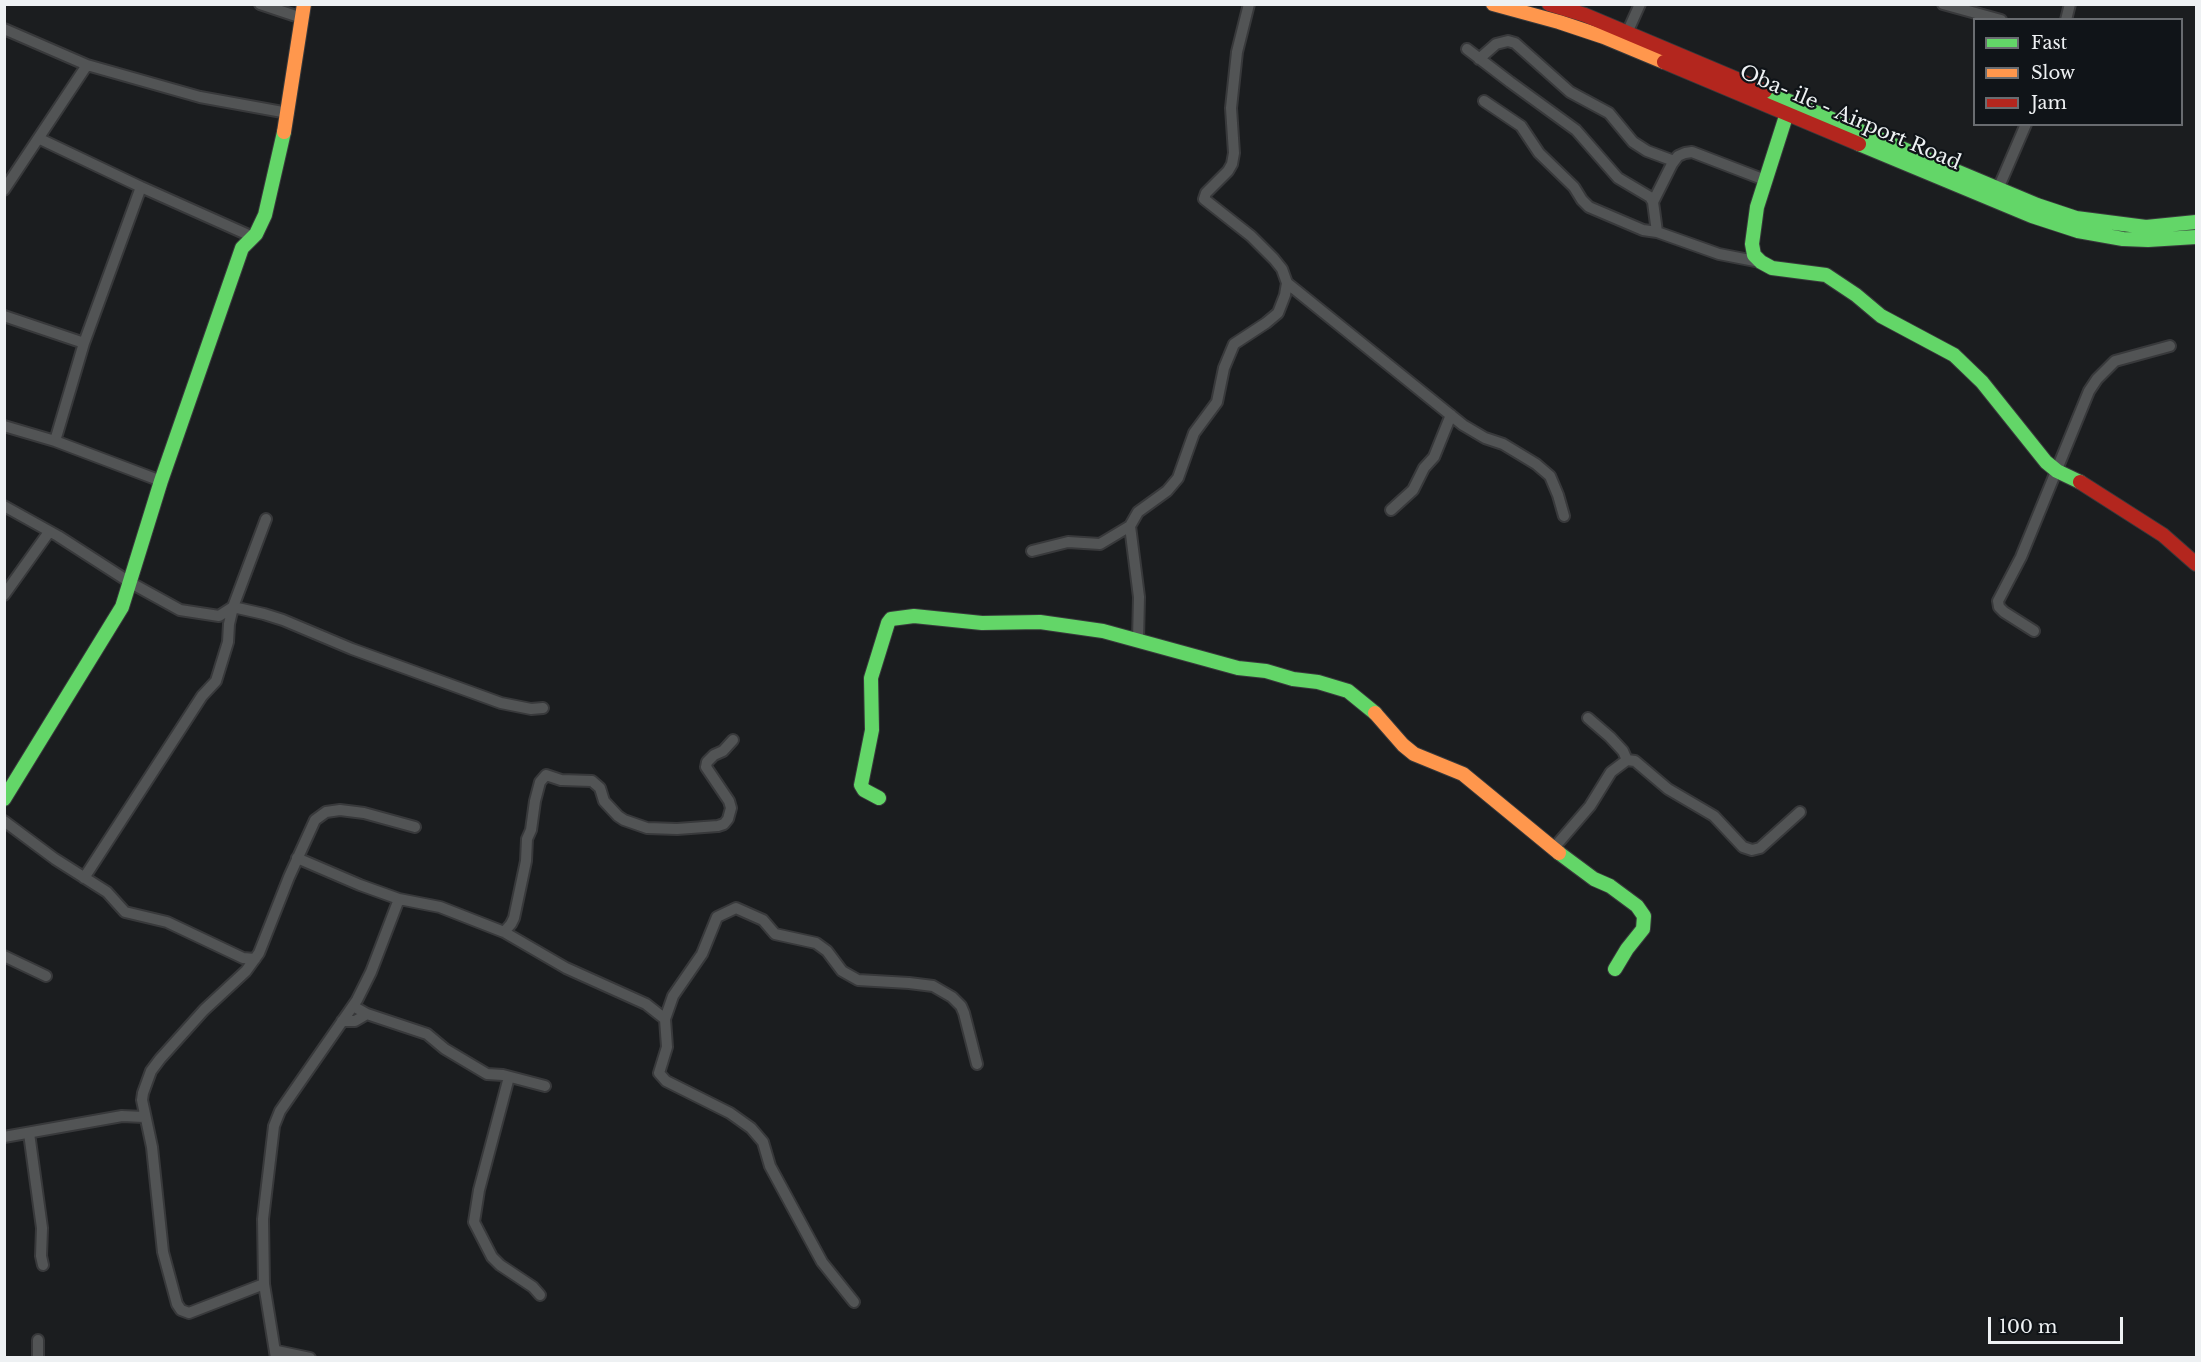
<!DOCTYPE html>
<html>
<head>
<meta charset="utf-8">
<style>
  body { margin:0 }
  #map { position:relative; width:2201px; height:1362px; overflow:hidden; background:#1b1d1f; font-family:"Libre Baskerville",serif }
  canvas { display:block }
  .frame { position:absolute; inset:0; border:6px solid #eef1f3; pointer-events:none }
  .legend { position:absolute; left:1973px; top:18px; width:210px; height:108px; box-sizing:border-box; background:#101418; border:2px solid #696c70; margin:0; padding:8px 10px; list-style:none; font-size:18px; color:#eef1f3 }
  .legend li { display:flex; align-items:center; gap:12px; height:30px }
  .legend b { width:30px; border:2px solid #696c70 }
  .scale { position:absolute; left:1988px; top:1317px; width:135px; height:27px; box-sizing:border-box; border:3px solid #eef1f3; border-top:0; padding-left:8px; font-size:18px; line-height:21px; white-space:nowrap; color:#eef1f3; -webkit-text-stroke:4px #101418; paint-order:stroke }
</style>
</head>
<body>
<div id="map">
<canvas width="2201" height="1362"></canvas>
<div class="frame"></div>
<ul class="legend">
<li><b style="height:8px;background:#63d668"></b>Fast</li>
<li><b style="height:8px;background:#ff974d"></b>Slow</li>
<li><b style="height:8px;background:#b3261e"></b>Jam</li>
</ul>
<div class="scale">100 m</div>
</div>
<script>
const context = document.querySelector('canvas').getContext('2d');
context.lineJoin = 'round';
const toPath = rows => new Path2D(rows.map(r => 'M' + r).join(''));
function stroke(path, color, width, dash) { context.strokeStyle = color; context.lineWidth = width; context.lineCap = dash ? 'butt' : 'round'; context.setLineDash(dash || []); context.stroke(path); }
function write(font, color, halo, rows, align = 'center') {
  context.font = font + ' "Libre Baskerville",serif'; context.lineWidth = 4.5; context.setLineDash([]); context.textBaseline = 'middle'; context.strokeStyle = halo; context.fillStyle = color; for (const [text, x, y, turn = 0] of rows) {
    context.save(); context.translate(x, y); context.rotate((+turn || 0) * Math.PI / 180); context.textAlign = isNaN(turn) ? turn : align; if (halo) context.strokeText(text, 0, 0); context.fillText(text, 0, 0); context.restore();
  }
}
const street = toPath([
  [260,4,302,18],
  [1943,4,2001,20],
  [2066,20,2070,4],
  [4,29,87,65,200,97,288,113],
  [1627,33,1640,4],
  [1467,49,1510,82,1576,130,1618,178,1650,197,1653,202,1657,232],
  [1479,59,1496,44,1508,41,1515,43,1570,92,1609,113,1633,142,1647,151,1674,161],
  [1484,101,1521,126,1539,153,1574,187,1582,200,1589,207,1643,230,1657,232,1719,254,1760,262],
  [40,139,141,187,253,237],
  [1998,189,2026,124],
  [4,190,87,65],
  [1653,202,1672,164,1678,156,1685,153,1692,152,1765,180],
  [1287,283,1463,425,1485,438,1503,444,1536,464,1550,476,1558,495,1564,516],
  [4,316,84,343],
  [4,426,55,441,161,481],
  [55,441,84,343,141,187],
  [4,506,58,536,131,583,180,610,219,616,233,607,264,614,283,620,352,649,501,703,531,709,543,708],
  [1391,510,1413,490,1424,468,1434,457,1451,415],
  [1032,551,1068,542,1100,544,1130,526],
  [4,595,49,532],
  [2034,631,2004,612,1999,607,1998,601,2021,557,2089,391,2097,379,2115,361,2170,346],
  [1138,640,1139,597,1130,526,1138,512,1167,491,1178,478,1194,433,1217,402,1224,368,1234,344,1266,323,1278,313,1285,295,1287,283,1282,269,1274,259,1251,236,1204,199,1206,193,1228,171,1232,164,1234,153,1231,108,1237,52,1249,4],
  [1588,718,1610,737,1623,751,1627,760],
  [4,821,55,859,107,892,125,912,167,922,243,958,255,959],
  [1553,849,1590,806,1611,772,1627,760,1635,761,1668,789,1714,816,1743,847,1752,850,1760,848,1800,812],
  [297,858,360,885,399,899,440,907,504,932,566,968,646,1004,665,1019,667,1047,659,1073,666,1081,730,1113,751,1128,763,1142,770,1166,822,1262,854,1302],
  [84,878,202,696,216,681,228,642,229,624,233,607,266,519],
  [504,932,511,924,514,918,526,861,527,839,531,830,535,801,540,782,546,775,561,780,592,781,600,788,604,801,618,816,624,820,647,828,677,829,718,826,724,824,728,819,731,808,729,801,706,767,707,762,714,755,723,751,733,740],
  [4,956,46,976],
  [353,1006,367,1014,427,1034,445,1049,487,1074,503,1075,545,1086],
  [665,1019,673,996,702,954,717,917,736,908,763,920,775,934,816,943,827,951,842,971,858,980,909,983,933,986,952,997,961,1006,964,1013,977,1064],
  [342,1021,355,1021,367,1014],
  [509,1077,479,1190,474,1222,492,1257,500,1265,533,1287,540,1295],
  [29,1133,42,1228,41,1256,43,1265],
  [4,1137,122,1116,144,1117],
  [264,1284,189,1313,181,1310,177,1304,163,1252,152,1147,142,1100,143,1093,151,1071,160,1059,204,1010,246,971,259,953,289,877,315,820,326,812,340,810,364,813,415,827],
  [277,1351,310,1358],
  [38,1358,38,1340],
  [276,1358,264,1284,263,1219,274,1126,280,1111,357,1000,371,972,399,899]
]);
const fast = toPath([
  [1765,91,2037,205,2076,218,2146,227,2196,222],
  [1787,113,1757,207,1752,244,1754,255,1761,262,1772,268,1826,275,1856,295,1881,316,1954,355,1982,382,2046,462,2057,471,2080,482],
  [1859,144,2032,216,2078,231,2123,239,2148,240,2196,237],
  [879,798,864,790,861,785,872,730,871,678,888,623,891,619,914,616,982,623,1040,622,1103,631,1238,668,1266,671,1293,679,1318,682,1348,691,1375,713],
  [4,799,122,607,161,481,242,248,256,234,265,215,284,132],
  [1559,853,1594,879,1610,886,1637,906,1644,916,1643,929,1627,949,1615,969]
]);
const slow = toPath([
  [1493,4,1559,22,1604,37,1664,62],
  [284,132,304,4],
  [1375,713,1403,745,1414,754,1463,774,1559,853]
]);
const jam = toPath([
  [1549,4,1585,15,1765,91],
  [1664,62,1859,144],
  [2080,482,2163,535,2196,564]
]);
const streetNames = [
  ["Oba- ile - Airport Road",1850,118,23]
];
stroke(street, '#38393b', 14);
stroke(fast, '#38393b', 16);
stroke(slow, '#38393b', 16);
stroke(jam, '#38393b', 16);
stroke(street, '#525455', 10);
stroke(fast, '#63d668', 14);
stroke(slow, '#ff974d', 14);
stroke(jam, '#b3261e', 14);
write('20px', '#eef1f3', '#101418', streetNames);
</script>
</body>
</html>
